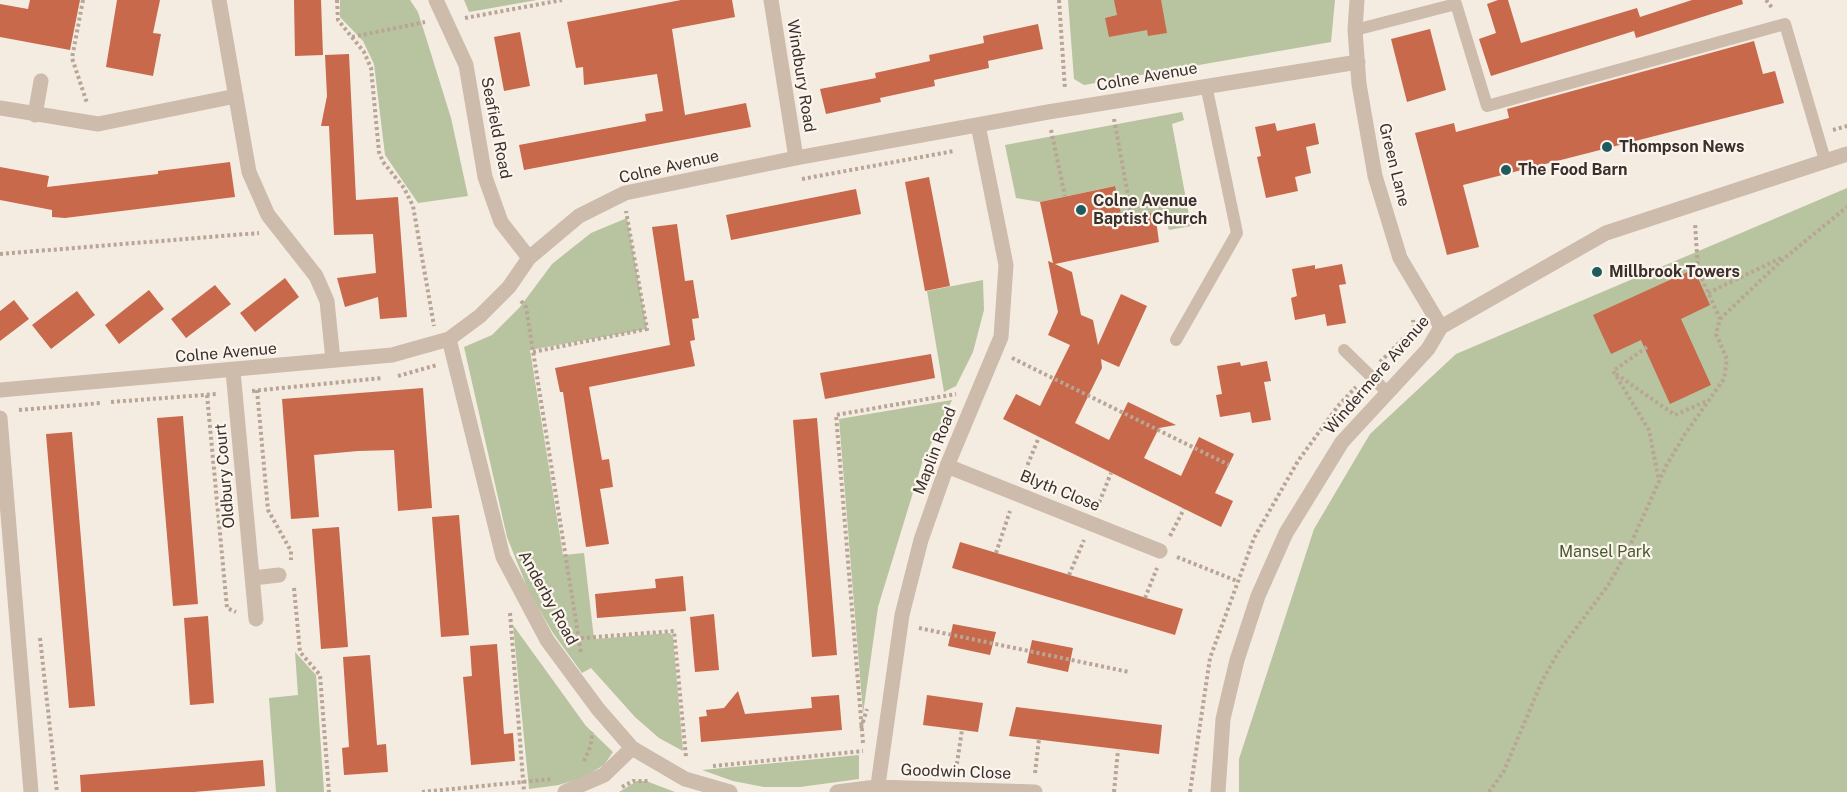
<!DOCTYPE html>
<html>
<head>
<meta charset="utf-8">
<style>
  body { margin:0 }
  canvas { display:block; background:#f4ebe1 }
</style>
</head>
<body>
<canvas width="1847" height="792"></canvas>
<script>
const context = document.querySelector('canvas').getContext('2d');
context.lineJoin = 'round';
function fillPath(path, color) { context.fillStyle = color; context.fill(path, 'evenodd'); }
const toPath = rows => new Path2D(rows.map(r => 'M' + r).join(''));
function stroke(path, color, width, dash) { context.strokeStyle = color; context.lineWidth = width; context.lineCap = dash ? 'butt' : 'round'; context.setLineDash(dash || []); context.stroke(path); }
function write(font, color, halo, rows, align = 'center') {
  context.font = font + ' "Public Sans",sans-serif'; context.lineWidth = 4.5; context.setLineDash([]); context.textBaseline = 'middle'; context.strokeStyle = halo; context.fillStyle = color; for (const [text, x, y, turn = 0] of rows) {
    context.save(); context.translate(x, y); context.rotate((+turn || 0) * Math.PI / 180); context.textAlign = isNaN(turn) ? turn : align; if (halo) context.strokeText(text, 0, 0); context.fillText(text, 0, 0); context.restore();
  }
}
const green = toPath([
  [340,0,410,0,418,12,451,118,468,196,418,203,385,155,374,64,363,41,340,17],
  [464,0,537,0,469,12],
  [1068,0,1335,0,1331,42,1084,85,1074,79],
  [1182,112,1184,120,1172,124,1191,226,1169,230,1167,223,1158,225,1155,212,1122,219,1114,186,1040,202,1016,198,1005,145],
  [1847,188,1847,792,1239,792,1239,759,1314,529,1370,434,1456,354],
  [627,218,647,329,530,350,563,555,584,553,594,639,670,633,673,637,683,751,659,738,635,717,591,668,582,673,553,633,529,592,507,537,464,347,492,335,520,307,552,264,591,233],
  [983,280,984,310,973,352,956,386,944,392,927,291],
  [952,400,922,463,878,607,863,714,839,419],
  [513,625,586,726,613,752,604,765,584,777,559,785,529,789],
  [295,652,316,675,324,792,276,792,269,698,298,695],
  [859,755,859,779,800,787,764,787,733,781,702,770],
  [637,781,646,781,675,792,619,792]
]);
const building = toPath([
  [30,0,80,0,70,50,0,37,0,4,28,9],
  [117,0,160,0,153,33,161,34,153,76,106,67],
  [294,0,321,0,323,55,295,56],
  [681,0,732,0,735,17,672,29,685,115,746,103,751,127,524,170,519,145,646,121,645,114,663,111,657,74,584,85,583,67,576,68,567,22],
  [1114,0,1161,0,1167,33,1148,36,1147,30,1109,37,1105,18,1117,15],
  [1498,0,1508,0,1521,43,1637,8,1640,17,1692,0,1742,0,1743,4,1636,38,1634,31,1491,76,1479,39,1496,33,1487,4],
  [1038,24,1043,49,988,61,989,68,934,80,935,86,880,98,881,102,826,114,820,89,876,78,875,73,930,61,929,55,984,43,983,36],
  [1430,29,1446,90,1407,102,1391,39],
  [520,32,530,86,504,91,494,37],
  [1754,41,1763,74,1775,71,1784,103,1463,185,1479,247,1447,255,1415,133,1454,123,1456,132,1509,118,1507,109],
  [349,54,356,200,398,197,407,317,380,319,378,297,345,307,337,278,376,273,373,234,334,235,329,126,321,126,327,96,325,55],
  [1275,123,1277,131,1315,123,1319,144,1306,147,1311,173,1295,177,1298,191,1266,198,1257,157,1261,156,1255,127],
  [230,162,235,197,65,218,52,217,52,210,0,200,0,167,49,176,47,187,158,174,158,171],
  [929,177,950,286,925,291,905,182],
  [1115,186,1122,219,1155,212,1159,242,1055,264,1072,272,1081,315,1093,320,1098,345,1121,294,1147,306,1119,367,1101,359,1102,368,1075,423,1109,440,1128,402,1176,425,1159,428,1144,458,1181,476,1199,437,1234,454,1215,493,1233,501,1221,527,1003,419,1016,394,1040,406,1070,345,1048,335,1058,312,1048,261,1053,263,1040,202],
  [856,189,861,214,731,240,726,215],
  [677,224,685,281,693,280,699,318,692,319,695,340,690,341,695,366,589,387,602,460,609,459,613,487,600,489,609,544,586,547,563,392,560,392,555,368,670,345,652,227],
  [1342,264,1346,284,1339,285,1346,323,1327,326,1325,314,1295,320,1291,298,1297,296,1292,269,1315,265,1315,269],
  [1694,269,1710,305,1681,319,1711,385,1670,404,1641,340,1611,354,1593,315],
  [285,278,299,297,255,332,240,313],
  [215,285,231,304,186,338,171,319],
  [149,290,164,309,119,344,105,325],
  [77,291,95,315,51,349,32,325],
  [14,300,29,319,0,341,0,311],
  [931,354,935,378,825,399,820,373],
  [1267,361,1271,381,1264,382,1271,420,1252,423,1250,412,1220,417,1216,395,1222,394,1217,366,1240,362,1241,366],
  [423,388,432,508,398,511,394,450,358,451,314,455,319,517,291,519,282,399],
  [183,416,198,604,173,606,157,418],
  [817,418,837,655,812,657,793,420],
  [72,432,95,706,69,708,46,434],
  [459,515,469,635,441,637,432,517],
  [339,527,348,647,321,649,312,529],
  [960,542,1183,609,1175,635,952,568],
  [683,576,686,611,597,618,595,594,656,588,655,579],
  [714,614,719,670,695,672,690,617],
  [208,616,214,703,190,705,184,618],
  [953,624,996,632,990,655,948,646],
  [1032,640,1073,648,1068,672,1027,663],
  [497,644,504,734,513,733,515,761,471,765,463,677,472,676,470,646],
  [370,655,377,745,386,744,388,772,344,775,342,748,349,747,343,657],
  [738,691,745,714,812,708,811,697,839,695,842,730,701,742,699,717,707,716,706,710,724,708],
  [927,695,983,703,978,732,923,725],
  [1016,707,1162,725,1159,754,1009,736],
  [263,760,265,786,194,792,81,792,80,775]
]);
const path = toPath([
  [83,0,72,58,87,103],
  [337,0,338,20,364,52,371,68,379,152,383,162,404,188,413,206,434,326],
  [1059,0,1065,89],
  [1766,0,1773,9],
  [465,18,562,0],
  [352,37,425,22],
  [1114,119,1132,217],
  [1051,130,1065,196],
  [1833,130,1847,126],
  [802,179,954,151],
  [0,254,259,233],
  [1708,293,1783,257],
  [521,301,526,307,581,653],
  [1720,319,1781,261,1847,207],
  [1647,347,1613,371,1649,430,1659,481],
  [533,352,647,329,626,211],
  [1012,358,1229,465],
  [1380,362,1414,328,1413,320],
  [1616,374,1675,415,1709,400],
  [398,376,437,365],
  [257,390,268,510,291,551,291,560],
  [252,391,382,378],
  [207,395,227,608,236,612],
  [111,402,217,394],
  [19,410,101,403],
  [1023,476,1039,437],
  [1097,508,1111,473],
  [1170,536,1184,509],
  [996,553,1010,511],
  [1177,557,1237,581],
  [1069,575,1084,540],
  [294,588,300,652,320,675,329,792],
  [1145,598,1157,568],
  [510,613,524,792],
  [919,628,1129,672],
  [40,638,57,792],
  [569,639,674,631,686,757],
  [861,728,867,709],
  [863,743,836,415,956,394],
  [584,761,591,745,592,732],
  [713,766,863,751],
  [956,770,962,730],
  [1035,773,1039,739],
  [622,787,633,781,649,781],
  [422,792,552,779],
  [1114,792,1118,750],
  [1190,792,1210,658,1254,538,1298,461,1338,406,1356,387],
  [1489,792,1504,771,1542,681,1559,651,1609,584,1628,550,1666,466,1685,434,1724,379,1727,359,1716,334,1720,319,1698,270,1695,223]
]);
const lane = toPath([
  [1355,30,1456,4,1487,106,1785,24,1825,160],
  [1176,340,1237,233,1206,85],
  [1344,350,1387,392]
]);
const street = toPath([
  [219,0,249,172,268,215,316,276,327,301,333,360],
  [436,0,466,65,485,177,501,222,529,258],
  [771,0,796,158],
  [1357,0,1355,30,1359,84,1375,176,1400,258,1441,327],
  [0,108,98,124,236,96],
  [35,115,41,81],
  [449,339,503,557,547,640,598,709,632,748,685,779,730,792],
  [233,371,256,619],
  [0,390,392,355,449,339,480,316,509,287,529,258,579,216,625,193,796,158,1048,112,1358,62],
  [0,418,31,792],
  [947,466,1160,551],
  [253,578,279,575],
  [565,792,604,775,632,748],
  [837,792,876,787,1035,792],
  [877,792,902,615,921,540,947,466,1001,337,1006,265,978,125],
  [1218,792,1223,719,1237,660,1258,596,1286,533,1342,442,1428,349,1441,327,1606,233,1847,154]
]);
const markers = [
  [1607,147,6,"#1f5a5e"],
  [1506,170,6,"#1f5a5e"],
  [1081,210,6,"#1f5a5e"],
  [1597,272,6,"#1f5a5e"]
];
const streetNames = [
  ["Windbury Road",801,76,81],
  ["Colne Avenue",1147,77,-10],
  ["Seafield Road",496,128,79],
  ["Green Lane",1394,165,76],
  ["Colne Avenue",669,167,-13],
  ["Colne Avenue",226,353,-5],
  ["Windermere Avenue",1377,375,-49],
  ["Maplin Road",935,451,-69],
  ["Oldbury Court",225,476,-95],
  ["Blyth Close",1060,491,22],
  ["Anderby Road",548,598,61],
  ["Goodwin Close",956,772,2]
];
const poiNames = [
  ["Thompson News",1619,147],
  ["The Food Barn",1518,170],
  ["Colne Avenue",1093,201],
  ["Baptist Church",1093,219],
  ["Millbrook Towers",1609,272]
];
const parkNames = [
  ["Mansel Park",1605,552]
];
fillPath(green, '#b8c4a0');
fillPath(building, '#c8694b');
stroke(path, '#b9a596', 4, [3, 3]);
stroke(lane, '#cdbbac', 12);
stroke(street, '#cdbbac', 15);
for (const [x, y, r, color] of markers) { const dot = new Path2D(); dot.arc(x, y, r, 0, 2 * Math.PI); context.fillStyle = color; context.fill(dot); stroke(dot, '#fbf5ee', 2); }
write('16px', '#3b302b', '#fbf5ee', streetNames);
write('bold 16px', '#3b302b', '#fbf5ee', poiNames, 'left');
write('16px', '#4a5a2e', '#fbf5ee', parkNames);
</script>
</body>
</html>
